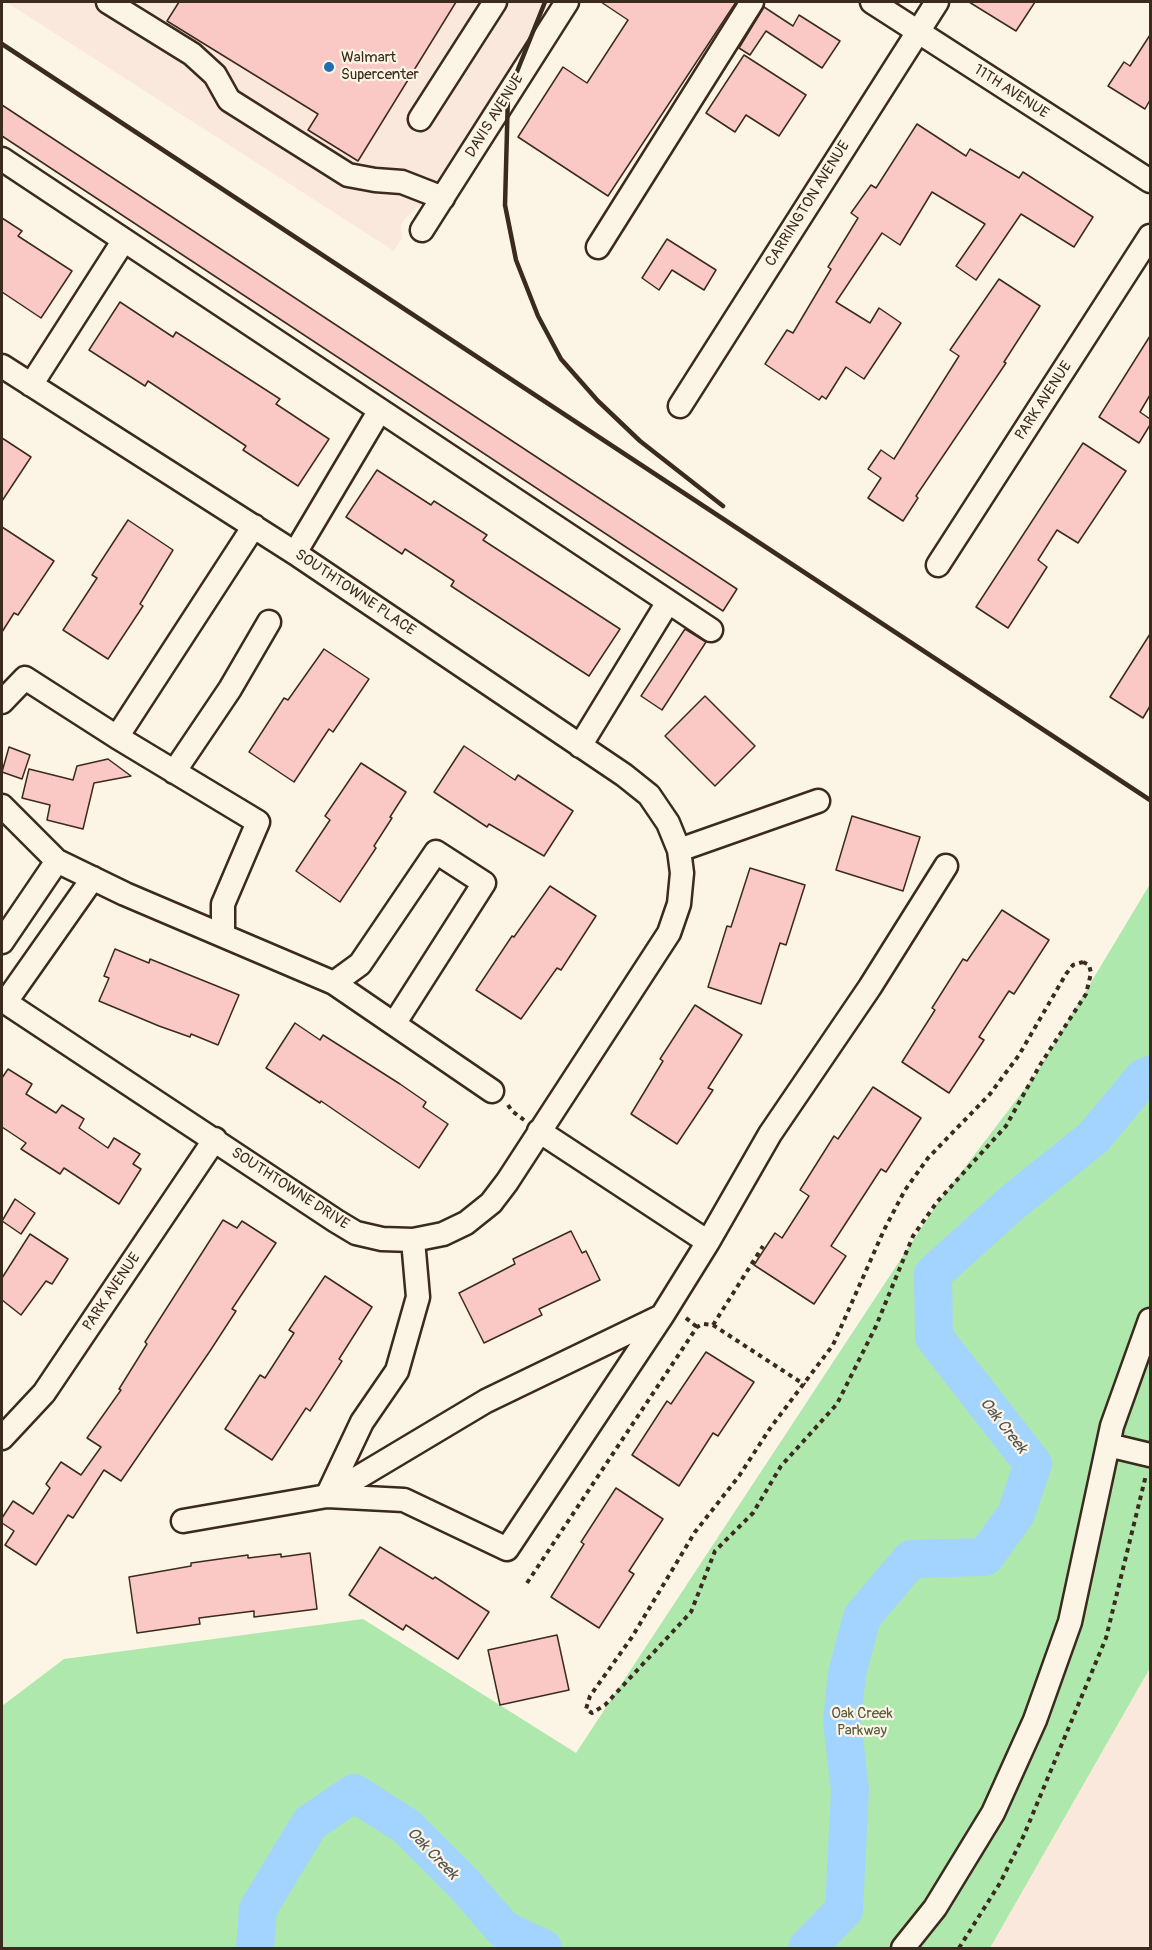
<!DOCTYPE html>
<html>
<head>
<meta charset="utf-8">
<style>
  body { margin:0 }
  #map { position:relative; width:1152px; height:1950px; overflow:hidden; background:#fcf5e5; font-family:Pangolin,sans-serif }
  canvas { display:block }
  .frame { position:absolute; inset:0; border:3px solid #3b2a1e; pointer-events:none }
</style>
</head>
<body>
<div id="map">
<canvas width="1152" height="1950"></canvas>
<div class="frame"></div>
</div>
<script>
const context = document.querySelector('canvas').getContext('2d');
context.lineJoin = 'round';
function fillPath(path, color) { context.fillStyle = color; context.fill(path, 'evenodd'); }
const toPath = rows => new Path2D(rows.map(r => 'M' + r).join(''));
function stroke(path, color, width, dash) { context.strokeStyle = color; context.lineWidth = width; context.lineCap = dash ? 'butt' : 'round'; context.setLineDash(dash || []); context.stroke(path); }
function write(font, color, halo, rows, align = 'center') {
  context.font = font + ' Pangolin,sans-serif'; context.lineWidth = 4.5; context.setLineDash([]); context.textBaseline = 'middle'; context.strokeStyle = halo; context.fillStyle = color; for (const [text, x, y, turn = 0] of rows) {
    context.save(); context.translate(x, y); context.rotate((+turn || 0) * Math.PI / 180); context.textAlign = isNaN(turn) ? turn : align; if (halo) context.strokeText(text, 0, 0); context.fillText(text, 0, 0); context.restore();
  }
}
const built = toPath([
  [6,2,550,2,434,187,422,203,404,220,401,225,402,238,394,251],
  [1150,1668,1150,1948,990,1948]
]);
const green = toPath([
  [1150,884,1150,1668,990,1948,2,1948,2,1706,64,1659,363,1619,576,1753,937,1204,1036,1074]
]);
const river = toPath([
  [255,1948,258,1909,310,1823,354,1793,406,1826,464,1884,504,1930,543,1948],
  [807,1948,844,1910,850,1790,842,1721,847,1674,862,1617,911,1559,985,1557,1016,1514,1033,1464,934,1337,933,1274,1013,1202,1094,1137,1144,1077,1150,1075]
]);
const building = toPath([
  [179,2,456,2,358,161,308,130,318,114,167,21,179,2],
  [601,2,736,2,608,196,518,137,563,67,587,83,628,20,601,2],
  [969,2,1035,2,1016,31,969,2],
  [764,7,793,26,799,15,840,41,822,68,766,31,750,55,739,48,764,7],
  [1150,35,1150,100,1145,109,1108,86,1124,62,1130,66,1150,35],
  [744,55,806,95,779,136,746,115,735,132,706,113,744,55],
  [2,105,737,589,723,611,2,136,2,105],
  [917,124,966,156,970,149,1019,178,1023,172,1093,217,1074,247,1021,214,976,280,956,266,985,224,932,192,900,245,882,233,836,302,870,323,879,308,901,323,864,379,846,367,826,399,822,396,819,400,765,364,787,330,793,333,831,269,828,267,858,218,851,213,871,185,876,188,917,124],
  [2,218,22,231,18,236,72,271,41,318,2,292,2,218],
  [667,239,716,270,704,290,672,270,659,290,642,278,667,239],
  [999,279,1040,306,1004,362,1006,363,916,496,918,498,903,521,868,498,881,478,868,469,881,450,894,459,959,356,950,350,999,279],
  [120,302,173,337,176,332,280,399,276,404,329,439,298,486,243,450,246,446,148,381,145,386,89,350,120,302],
  [1150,336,1150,395,1140,412,1150,419,1150,425,1139,443,1099,417,1150,336],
  [2,438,31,457,2,501,2,438],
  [1083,443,1126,471,1078,543,1057,530,1038,560,1047,567,1008,628,976,607,1083,443],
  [377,470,431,505,434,501,487,535,483,540,620,629,589,676,451,586,454,581,405,549,402,554,346,517,377,470],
  [128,520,173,550,140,604,143,606,108,659,63,630,97,578,92,575,128,520],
  [2,527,54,561,18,615,14,613,2,632,2,527],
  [685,629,706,642,662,710,641,696,685,629],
  [1150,634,1150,706,1143,718,1110,697,1150,634],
  [324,649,369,679,333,732,329,729,294,782,249,752,284,698,288,700,324,649],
  [705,696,755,746,715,786,665,736,705,696],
  [464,746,515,780,518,775,573,811,544,856,489,824,487,827,434,792,464,746],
  [9,747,30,755,22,779,2,772,9,747],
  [108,759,131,776,94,783,83,829,47,820,50,805,22,798,29,769,73,780,77,766,108,759],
  [361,763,406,792,390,817,392,818,374,846,376,848,340,902,296,871,330,820,325,816,361,763],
  [852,816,920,837,903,891,836,870,852,816],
  [750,868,805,885,786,945,780,943,761,1004,708,987,727,926,731,927,750,868],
  [550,886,596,916,561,970,557,968,521,1019,476,990,512,936,514,937,550,886],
  [1002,910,1049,940,1014,994,1009,991,979,1037,984,1040,949,1093,902,1062,935,1010,932,1008,963,959,967,961,1002,910],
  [115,949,149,963,150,959,239,995,218,1045,191,1034,190,1037,159,1026,99,1001,109,978,104,976,115,949],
  [695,1005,742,1035,708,1088,713,1090,677,1144,631,1114,663,1061,660,1059,695,1005],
  [295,1023,320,1040,323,1035,400,1084,426,1102,423,1107,448,1124,419,1168,321,1101,320,1103,266,1068,295,1023],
  [8,1069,32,1084,26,1094,56,1113,62,1105,84,1119,79,1128,108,1148,114,1138,140,1154,133,1164,141,1169,119,1204,64,1168,60,1174,21,1149,26,1143,2,1127,2,1078,8,1069],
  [873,1087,921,1118,886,1172,881,1169,831,1246,846,1256,814,1304,754,1265,775,1233,782,1238,809,1196,800,1190,834,1136,838,1139,873,1087],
  [15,1199,35,1213,21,1234,2,1221,15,1199],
  [223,1220,237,1228,242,1221,276,1243,232,1309,236,1311,210,1351,121,1481,104,1470,73,1518,68,1515,36,1565,5,1545,14,1531,2,1523,2,1518,13,1501,33,1514,50,1488,46,1484,61,1462,81,1475,101,1447,87,1438,121,1390,119,1389,147,1344,145,1342,223,1220],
  [571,1231,582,1253,586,1251,600,1280,539,1309,542,1315,484,1343,459,1293,515,1264,513,1259,571,1231],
  [30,1234,68,1259,52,1284,46,1281,21,1315,2,1300,2,1278,30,1234],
  [325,1276,372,1307,339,1359,342,1361,310,1411,306,1408,272,1460,225,1429,260,1375,265,1378,294,1333,289,1330,325,1276],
  [706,1352,754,1382,718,1436,713,1433,679,1486,632,1455,667,1401,671,1404,706,1352],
  [616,1488,663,1519,629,1571,634,1574,599,1628,551,1597,584,1544,581,1542,616,1488],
  [380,1547,433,1579,435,1577,489,1612,458,1659,406,1625,403,1630,349,1595,380,1547],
  [310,1553,317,1609,254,1617,254,1611,199,1618,200,1624,137,1633,129,1577,191,1566,191,1563,248,1555,248,1558,281,1554,281,1557,310,1553],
  [557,1635,569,1690,500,1705,488,1650,557,1635]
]);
const path = toPath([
  [1083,962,1089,965,1091,973,1086,994,1040,1065,1006,1126,937,1202,913,1236,876,1326,837,1404,781,1466,753,1513,715,1551,691,1612,605,1705,592,1713,586,1709,590,1696,632,1637,695,1532,739,1476,771,1427,833,1345,884,1230,905,1190,928,1158,990,1094,1019,1055,1066,974,1073,965,1083,962],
  [508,1105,512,1111,524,1120],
  [686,1318,697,1327],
  [713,1325,763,1246],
  [527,1583,697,1327,703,1324,713,1325,805,1385],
  [959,1948,1000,1883,1024,1835,1106,1638,1146,1475]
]);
const minor = toPath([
  [108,2,192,54,215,75,229,100,348,175,375,180,402,182,443,198],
  [872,2,1150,181],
  [420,119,495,2],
  [2,159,711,630],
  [422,230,567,2],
  [598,247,752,2],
  [2,366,295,553,624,775,649,795,668,823,679,850,682,873,679,904,669,933,507,1182,491,1203,466,1223,443,1234,413,1240,382,1239,356,1233,336,1221,2,1000],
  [31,385,124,240],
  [680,406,937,2],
  [295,553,380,410],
  [938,565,1150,236],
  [2,702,25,678,117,737],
  [580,746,668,602],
  [174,772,230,689,269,622],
  [2,806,57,861,125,894,334,983,492,1091],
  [679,850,818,801],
  [223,935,223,904,258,822,117,737,254,526],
  [2,942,57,861],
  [334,983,360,964,436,852,484,883,394,1024],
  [5,1003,93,878],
  [539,1131,708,1242,770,1134,870,987,946,866],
  [413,1240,418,1297,397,1371,362,1422,327,1496,486,1401,662,1316,708,1242],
  [2,1438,44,1393,215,1139],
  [1108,1445,1150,1455],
  [183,1521,327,1496,404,1500,507,1549,662,1316],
  [903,1948,935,1908,993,1813,1035,1720,1070,1622,1112,1426,1150,1320]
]);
const rail = toPath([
  [545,2,508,94,505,205,516,260,538,316,561,359,598,401,640,441,723,506],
  [2,44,1150,800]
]);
const markers = [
  [329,67,6,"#1f6fb2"]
];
const poiNames = [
  ["Walmart",341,58],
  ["Supercenter",341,75]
];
const streetNames = [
  ["11TH AVENUE",1011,92,33],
  ["DAVIS AVENUE",495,116,-58],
  ["CARRINGTON AVENUE",808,204,-58],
  ["PARK AVENUE",1044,401,-57],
  ["SOUTHTOWNE PLACE",355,593,34],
  ["SOUTHTOWNE DRIVE",290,1189,33],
  ["PARK AVENUE",112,1292,-56]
];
const parkNames = [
  ["Oak Creek",862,1714],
  ["Parkway",862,1731]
];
const waterNames = [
  ["Oak Creek",1003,1426,52],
  ["Oak Creek",432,1854,46]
];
fillPath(built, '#fbe8dc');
fillPath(green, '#afe8ac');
stroke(river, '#a2d4ff', 38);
fillPath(building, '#fac9c6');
stroke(building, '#3b2a1e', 1.5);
stroke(minor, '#3b2a1e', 27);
stroke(path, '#3b2a1e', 4, [4.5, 4.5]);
stroke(minor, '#fcf5e5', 22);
stroke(rail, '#3b2a1e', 4.5);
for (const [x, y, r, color] of markers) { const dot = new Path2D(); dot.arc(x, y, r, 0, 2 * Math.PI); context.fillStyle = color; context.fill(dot); stroke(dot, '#fcf5e5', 2); }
write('15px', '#3b2a1e', '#fcf5e5', poiNames, 'left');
write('15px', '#3b2a1e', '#fcf5e5', streetNames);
write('15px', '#585a42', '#fcf5e5', parkNames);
write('italic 16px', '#555456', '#fcf5e5', waterNames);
</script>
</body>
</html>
